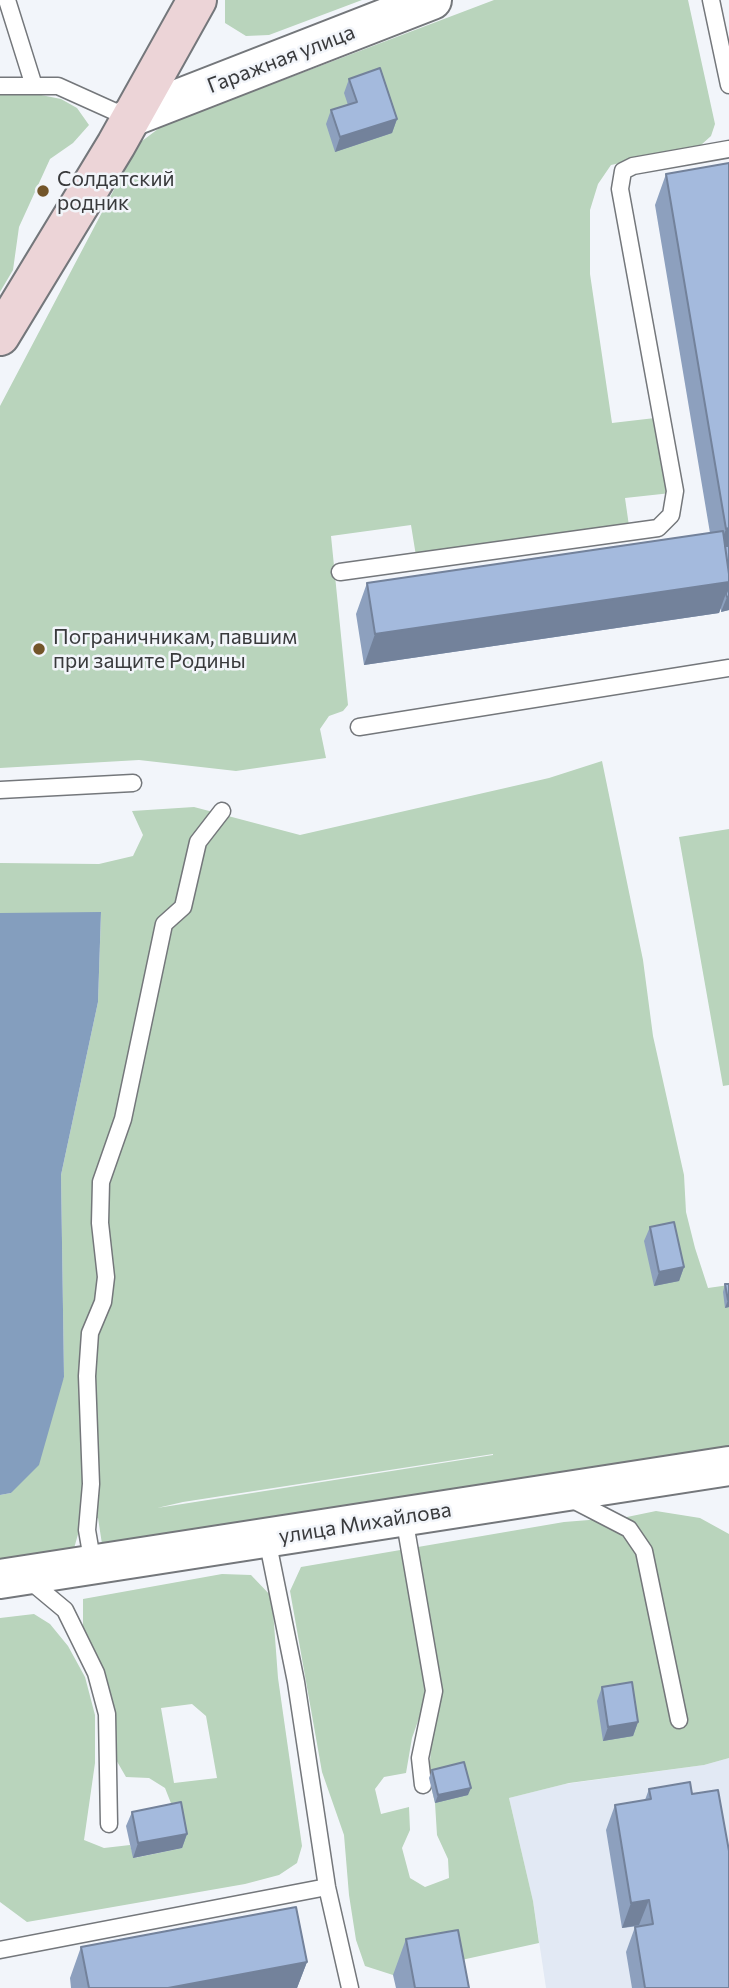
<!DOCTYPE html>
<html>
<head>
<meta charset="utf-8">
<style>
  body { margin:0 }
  canvas { display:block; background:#f2f5fa }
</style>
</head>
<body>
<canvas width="729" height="1988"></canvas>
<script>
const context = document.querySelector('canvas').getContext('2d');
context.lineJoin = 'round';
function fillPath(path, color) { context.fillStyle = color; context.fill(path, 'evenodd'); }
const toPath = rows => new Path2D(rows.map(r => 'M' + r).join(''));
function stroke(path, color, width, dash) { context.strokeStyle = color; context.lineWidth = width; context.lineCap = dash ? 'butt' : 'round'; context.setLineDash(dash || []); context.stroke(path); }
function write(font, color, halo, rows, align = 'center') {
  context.font = font + ' Commissioner,sans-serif'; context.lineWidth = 5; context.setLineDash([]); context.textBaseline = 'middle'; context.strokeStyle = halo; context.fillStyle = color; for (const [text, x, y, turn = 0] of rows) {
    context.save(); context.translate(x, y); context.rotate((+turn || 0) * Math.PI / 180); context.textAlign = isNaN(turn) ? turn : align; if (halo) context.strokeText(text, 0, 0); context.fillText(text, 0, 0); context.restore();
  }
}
const built = toPath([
  [729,1758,729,1988,546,1988,533,1901,509,1798,565,1784,704,1765]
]);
const green = toPath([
  [225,0,362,0,269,35,246,36,225,23],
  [494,0,688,0,715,124,711,136,701,145,611,165,598,184,590,210,590,274,612,423,655,418,671,493,625,498,629,526,416,556,411,525,331,536,348,705,343,711,329,716,320,729,326,758,236,771,139,760,0,768,0,406,138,144,162,126],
  [0,95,41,95,61,99,77,108,89,125,73,143,50,159,19,227,13,270,0,292],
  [602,761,643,960,653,1036,684,1175,686,1212,695,1248,708,1288,729,1285,729,1449,102,1544,98,1518,82,1520,73,1552,0,1564,0,1495,11,1493,64,1377,61,1175,98,1002,101,913,0,913,0,863,99,864,133,856,143,835,132,811,194,807,300,835,549,778],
  [493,1454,493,1455,157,1508,183,1502],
  [729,829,729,1085,723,1086,679,837],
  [656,1511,700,1518,729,1534,729,1758,704,1765,569,1783,509,1798,533,1901,539,1943,393,1975,365,1966,356,1940,349,1895,344,1835,322,1772,290,1591,301,1567,564,1522,627,1517],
  [425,1701,440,1705,431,1745,429,1778,435,1803,437,1835,448,1859,449,1878,425,1887,410,1878,402,1848,410,1830,409,1807,381,1814,375,1789,384,1777,406,1773,412,1738],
  [222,1574,251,1575,272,1597,278,1678,302,1846,297,1863,279,1875,245,1884,27,1922,0,1902,0,1618,34,1614,50,1624,68,1646,85,1677,95,1715,95,1763,84,1840,104,1848,130,1845,134,1858,182,1848,176,1816,165,1788,149,1778,126,1777,115,1758,115,1711,104,1674,83,1631,83,1599],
  [192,1704,206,1716,217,1778,174,1783,161,1708]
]);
const water = toPath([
  [101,912,98,1002,61,1175,64,1377,39,1465,11,1493,0,1495,0,913]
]);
const service = toPath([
  [7,0,34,86],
  [711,0,729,85],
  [0,86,58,86,129,118],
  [340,572,658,528,671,515,675,491,620,189,623,171,633,166,729,149],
  [359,727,729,668],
  [0,790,133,783],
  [571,1499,629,1529,644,1551,679,1720],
  [404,1517,434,1691,420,1758,423,1785],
  [267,1539,296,1682,327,1887,350,1988],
  [93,1565,87,1530,91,1484,87,1376,90,1333,103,1302,106,1277,100,1223,101,1182,123,1119,164,924,183,907,198,842,222,811],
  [29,1580,65,1610,96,1673,107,1714,109,1824],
  [0,1950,327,1887]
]);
const tertiary = toPath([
  [129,118,432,0],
  [0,1579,729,1466]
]);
const secondary = toPath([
  [0,336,116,145,197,0]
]);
const wall = toPath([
  [349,79,397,119,392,133,335,152,326,124,331,110,348,105,344,93],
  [729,163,729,610,721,612,721,608,719,613,364,665,356,614,367,583,710,533,655,205,666,174],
  [650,1227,684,1267,679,1281,654,1286,644,1241],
  [725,1284,729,1284,729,1307,725,1308,723,1292],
  [602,1687,638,1722,633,1736,603,1741,597,1701],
  [432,1770,468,1795,435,1803,429,1778],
  [649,1789,729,1988,632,1988,626,1952,635,1927,639,1926,622,1928,606,1830,615,1805,645,1800],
  [132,1812,187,1834,182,1848,133,1858,126,1826],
  [406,1939,469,1988,396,1988,393,1975],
  [81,1947,307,1962,297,1988,71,1988,70,1978]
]);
const shadedWall = toPath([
  [397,119,392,133,335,152,340,137],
  [729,528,729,558,718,550,726,529],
  [729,582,729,585,719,613,364,665,375,634],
  [727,597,729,597,729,610,721,612],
  [684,1267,679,1281,654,1286,659,1272],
  [728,1300,729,1300,729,1307,725,1308],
  [638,1722,633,1736,603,1741,608,1727],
  [471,1788,468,1795,435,1803,438,1795],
  [187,1834,182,1848,133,1858,138,1843],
  [649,1900,639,1925,622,1928,631,1903],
  [307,1962,297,1988,168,1988]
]);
const building = toPath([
  [380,68,397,119,340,137,331,110,357,102,349,79,380,68],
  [729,163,729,528,726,529,666,174,729,163],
  [723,531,729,574,729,582,375,634,367,583,723,531],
  [725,546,729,546,729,574,725,546],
  [729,585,729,597,727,597,726,594,729,585],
  [674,1222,684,1267,659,1272,650,1227,674,1222],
  [725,1284,729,1284,729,1300,728,1300,725,1284],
  [632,1682,638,1722,608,1727,602,1687,632,1682],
  [464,1762,471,1788,438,1795,432,1770,464,1762],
  [690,1782,692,1794,718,1790,729,1851,729,1988,645,1988,635,1927,653,1924,649,1900,631,1903,615,1805,651,1799,649,1789,690,1782],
  [181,1802,187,1834,138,1843,132,1812,181,1802],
  [296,1907,307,1962,168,1988,89,1988,81,1947,296,1907],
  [458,1930,469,1988,415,1988,406,1939,458,1930]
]);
const markers = [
  [43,191,7,"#73552a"],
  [39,649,7,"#73552a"]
];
const streetNames = [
  ["Гаражная улица",281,59,-21],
  ["улица Михайлова",365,1523,-9]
];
const poiNames = [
  ["Солдатский",57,179],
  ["родник",57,203],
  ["Пограничникам, павшим",53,637],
  ["при защите Родины",53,661]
];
fillPath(built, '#e2e9f4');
fillPath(green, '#b9d4bc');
fillPath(water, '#849ebe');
stroke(service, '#74777b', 19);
stroke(tertiary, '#74777b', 42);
stroke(secondary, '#74777b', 42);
stroke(service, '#fff', 16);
stroke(tertiary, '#fff', 38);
stroke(secondary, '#ecd4d7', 38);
fillPath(wall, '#8da0be');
fillPath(shadedWall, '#73829b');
fillPath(building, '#a4badd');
stroke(building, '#73829b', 2);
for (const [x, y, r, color] of markers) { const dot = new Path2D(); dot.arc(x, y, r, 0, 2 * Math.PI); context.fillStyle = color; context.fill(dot); stroke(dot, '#f2f5fa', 2.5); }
write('21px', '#393a3c', '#f2f5fa', streetNames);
write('21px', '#393a3c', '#f2f5fa', poiNames, 'left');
</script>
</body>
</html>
